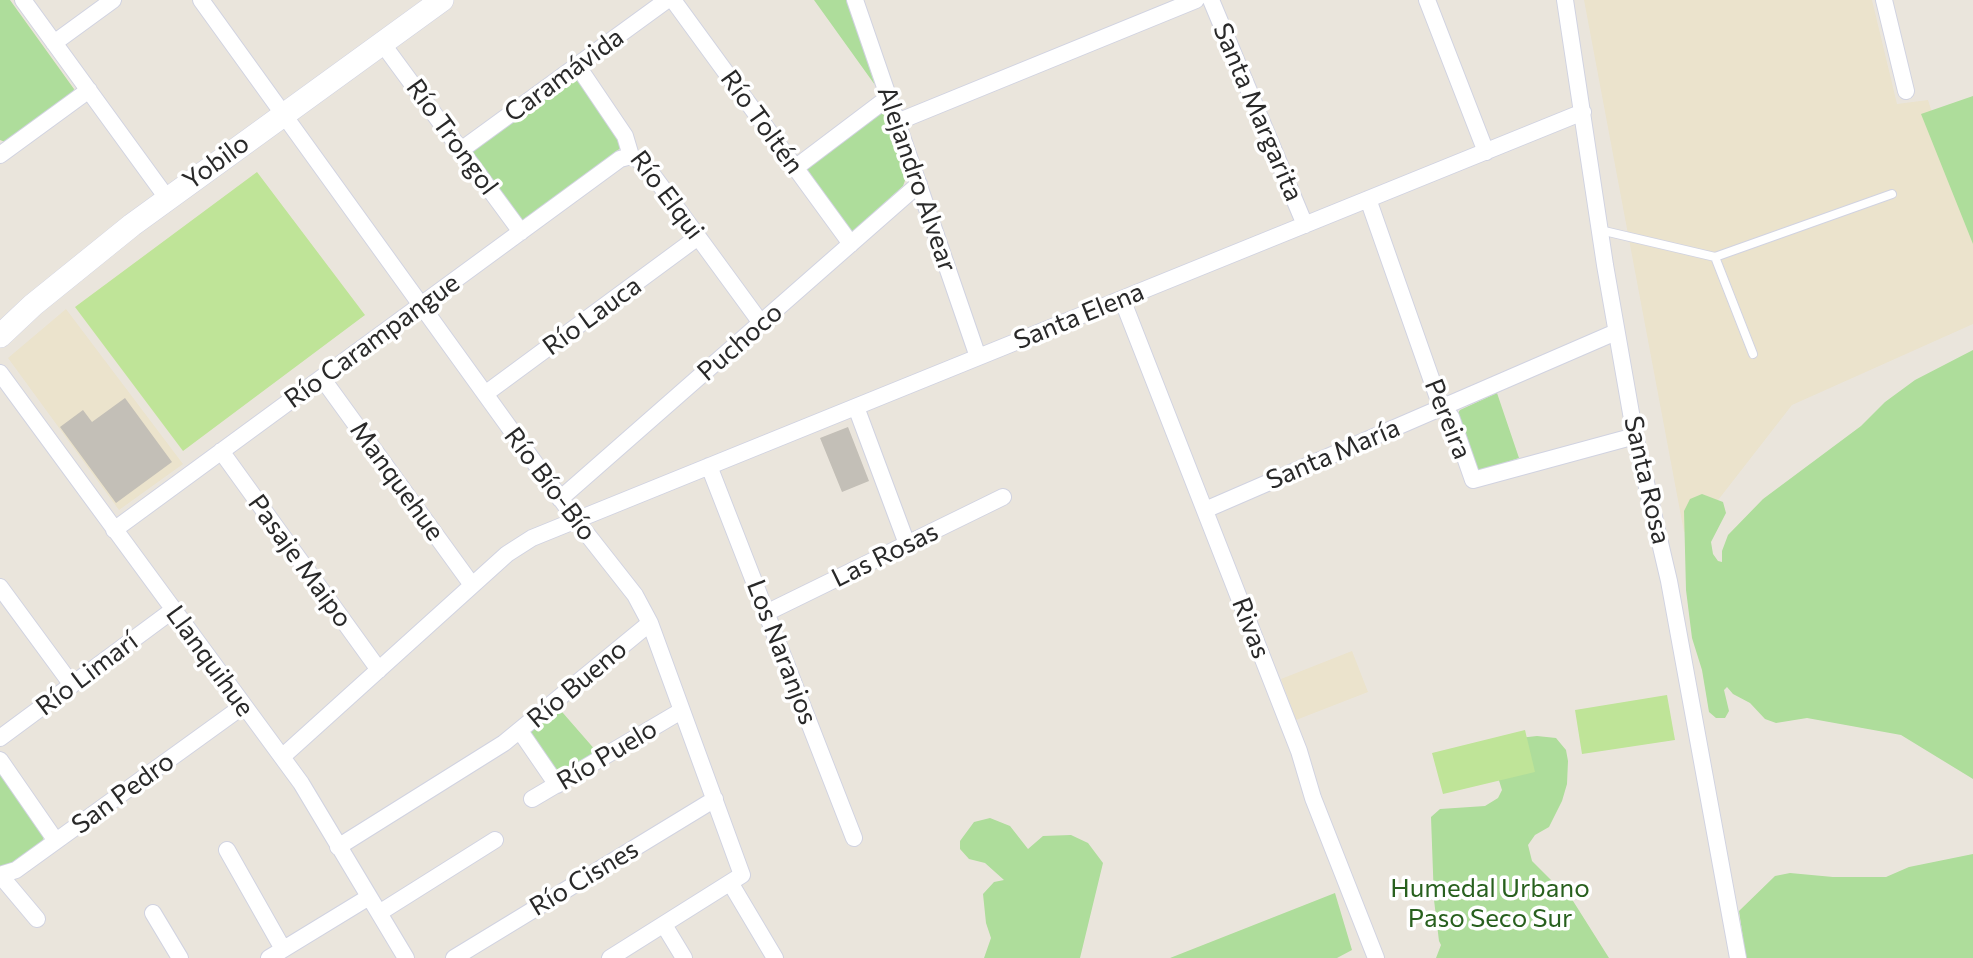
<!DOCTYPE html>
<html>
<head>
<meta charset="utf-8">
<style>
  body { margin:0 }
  canvas { display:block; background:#eae5dc }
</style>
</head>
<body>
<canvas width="1973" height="958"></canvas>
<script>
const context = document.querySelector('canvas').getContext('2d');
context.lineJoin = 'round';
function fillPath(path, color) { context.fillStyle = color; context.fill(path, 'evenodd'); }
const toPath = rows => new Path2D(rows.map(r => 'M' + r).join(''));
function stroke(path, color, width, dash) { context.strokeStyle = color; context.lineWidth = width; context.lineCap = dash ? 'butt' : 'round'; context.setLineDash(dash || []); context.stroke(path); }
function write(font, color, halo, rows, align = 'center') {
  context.font = font + ' Commissioner,sans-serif'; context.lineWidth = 7; context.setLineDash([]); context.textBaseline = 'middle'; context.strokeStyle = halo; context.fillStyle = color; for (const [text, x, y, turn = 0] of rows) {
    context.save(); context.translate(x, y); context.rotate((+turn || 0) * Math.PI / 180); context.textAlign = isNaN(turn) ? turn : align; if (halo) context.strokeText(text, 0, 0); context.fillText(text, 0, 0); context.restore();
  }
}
const education = toPath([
  [1584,0,1872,0,1897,104,1928,100,1973,239,1973,324,1792,405,1701,522,1684,532],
  [66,309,183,464,119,510,8,358],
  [1352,651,1368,692,1296,720,1281,679]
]);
const green = toPath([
  [0,0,10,0,74,89,72,96,5,142,0,140],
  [814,0,847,0,875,85],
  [574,73,626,144,522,221,468,149],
  [1973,96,1973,244,1921,114],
  [884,111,907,175,903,186,851,233,807,169],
  [1973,350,1973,779,1901,735,1807,718,1776,723,1765,719,1750,703,1733,694,1727,687,1724,690,1729,711,1725,718,1716,718,1709,712,1702,670,1692,638,1686,590,1684,511,1690,499,1702,494,1723,502,1726,513,1711,542,1713,554,1718,561,1722,562,1722,551,1728,535,1763,499,1861,426,1885,402,1915,380],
  [1497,393,1519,458,1480,471,1475,466,1457,415,1460,410],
  [556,705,597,752,561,778,528,730],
  [1537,736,1556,738,1566,750,1568,761,1567,784,1562,801,1549,827,1535,835,1528,845,1532,861,1558,887,1568,893,1609,958,1436,958,1441,945,1439,941,1434,900,1431,817,1440,809,1485,806,1498,798,1502,790,1496,771,1501,740],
  [0,771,44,836,42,842,16,863,0,868],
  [990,818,1010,826,1028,849,1043,836,1071,835,1088,843,1103,863,1080,958,984,958,991,938,986,923,983,894,994,882,1004,880,985,863,969,859,960,849,960,841,974,822],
  [1973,854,1973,958,1746,958,1739,911,1775,876,1790,873,1833,877,1886,877,1909,867],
  [1335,893,1352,950,1337,958,1170,958]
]);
const pitch = toPath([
  [257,172,365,315,183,451,75,307],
  [1667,695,1675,740,1582,754,1575,710],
  [1525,730,1535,772,1443,794,1432,753]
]);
const building = toPath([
  [125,398,172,462,116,503,60,427,83,410,92,422],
  [848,427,869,481,842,492,820,438]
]);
const lane = toPath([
  [1600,230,1715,257,1892,194],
  [1715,257,1753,354]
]);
const street = toPath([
  [23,0,167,198],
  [201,0,576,520,635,595,650,623,742,875,610,958],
  [673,0,851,244],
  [855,0,978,357],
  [1211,0,1305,225],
  [1427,0,1486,152],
  [1565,0,1605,265,1635,436,1669,581,1738,958],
  [1884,0,1906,91],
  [54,43,113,0],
  [382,43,521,232],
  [577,65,625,136,631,156],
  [897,122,1196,0],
  [461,150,667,0],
  [0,155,89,90],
  [631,156,644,163,761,323],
  [795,168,889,97],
  [1368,199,1439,401,1451,417,1473,480,1635,436],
  [1122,299,1299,751,1313,798,1376,958],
  [0,373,301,783,406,958],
  [322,378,472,585],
  [485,394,698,237],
  [856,407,907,544],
  [221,451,379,670],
  [709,466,854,838],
  [560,499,919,184],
  [1205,510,1616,332],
  [114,530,620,159,631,156],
  [0,587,72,685],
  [766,613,1003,497],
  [520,731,557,785],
  [0,738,173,610],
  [282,757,507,554,532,538,1583,112],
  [0,760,56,841],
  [532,799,681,711],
  [338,847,504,743,650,623],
  [227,850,283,949],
  [0,875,16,870,243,706],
  [0,875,37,919],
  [731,884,775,958],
  [153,913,180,958],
  [379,913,495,840],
  [664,925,684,958],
  [269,958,369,897],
  [454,958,715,799]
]);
const secondary = toPath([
  [0,336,33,305,132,225,442,0]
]);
const streetNames = [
  ["Caramávida",564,75,-36],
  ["Santa Margarita",1258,112,67],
  ["Río Toltén",762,122,54],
  ["Río Trongol",452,137,54],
  ["Yobilo",216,162,-36],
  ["Alejandro Alvear",917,179,71],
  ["Río Elqui",667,195,53],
  ["Río Lauca",592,316,-36],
  ["Santa Elena",1079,316,-22],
  ["Río Carampangue",372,341,-36],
  ["Puchoco",740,342,-41],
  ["Pereira",1448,419,68],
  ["Santa María",1333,454,-23],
  ["Santa Rosa",1647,480,77],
  ["Manquehue",397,481,54],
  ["Río Bío-Bío",550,484,53],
  ["Las Rosas",885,555,-26],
  ["Pasaje Maipo",300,561,54],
  ["Rivas",1251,628,69],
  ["Los Naranjos",782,652,69],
  ["Llanquihue",210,661,54],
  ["Río Limarí",87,674,-37],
  ["Río Bueno",577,684,-40],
  ["Río Puelo",607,755,-31],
  ["San Pedro",123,793,-36],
  ["Río Cisnes",584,878,-31]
];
const parkNames = [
  ["Humedal Urbano",1490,888],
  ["Paso Seco Sur",1490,918]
];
fillPath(education, '#ebe3cc');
fillPath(green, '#aedd9b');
fillPath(pitch, '#bfe498');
fillPath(building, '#c3bfb7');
stroke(lane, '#d1d3e1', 10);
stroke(street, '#d1d3e1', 18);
stroke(secondary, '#d1d3e1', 24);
stroke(lane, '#fff', 8);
stroke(street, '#fff', 16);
stroke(secondary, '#fff', 23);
write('26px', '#292929', '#fff', streetNames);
write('26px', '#28601e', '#fff', parkNames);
</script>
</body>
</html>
